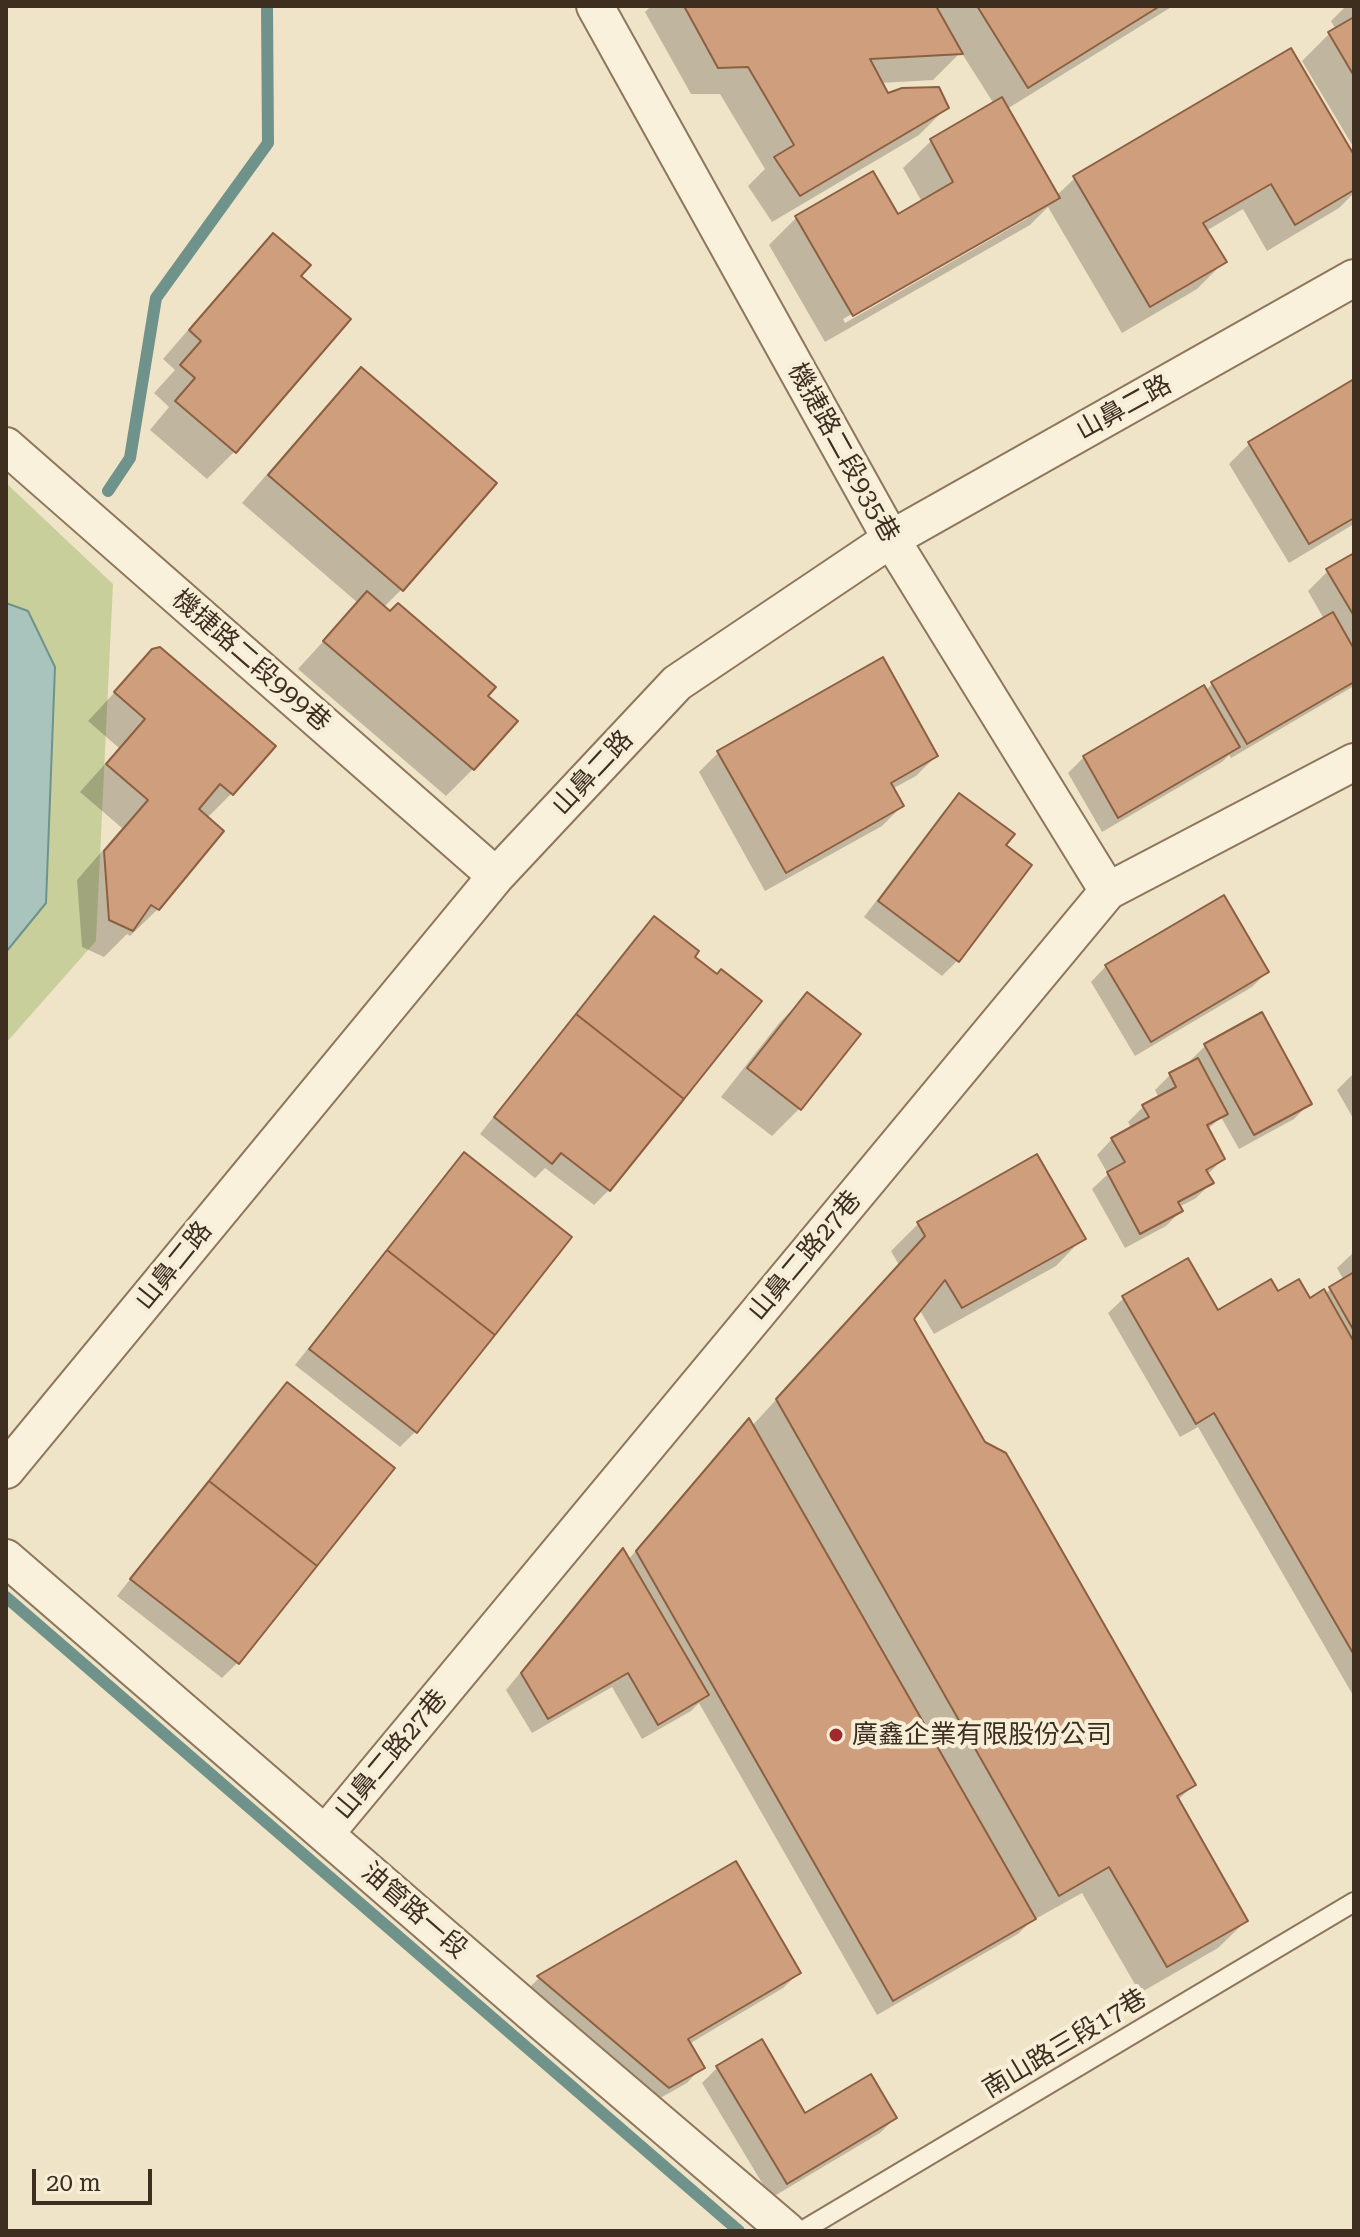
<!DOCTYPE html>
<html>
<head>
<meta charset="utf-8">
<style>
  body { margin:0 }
  #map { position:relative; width:1360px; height:2237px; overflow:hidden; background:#f0e4c8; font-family:"Roboto Serif",serif }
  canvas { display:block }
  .frame { position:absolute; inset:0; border:8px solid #3d2e20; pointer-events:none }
  .scale { position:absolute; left:32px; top:2169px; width:120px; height:36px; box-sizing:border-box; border:4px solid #3d2e20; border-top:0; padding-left:10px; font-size:24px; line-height:28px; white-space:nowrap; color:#3d2e20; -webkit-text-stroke:6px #f7eed8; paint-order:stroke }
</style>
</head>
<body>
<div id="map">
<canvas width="1360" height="2237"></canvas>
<div class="frame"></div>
<div class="scale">20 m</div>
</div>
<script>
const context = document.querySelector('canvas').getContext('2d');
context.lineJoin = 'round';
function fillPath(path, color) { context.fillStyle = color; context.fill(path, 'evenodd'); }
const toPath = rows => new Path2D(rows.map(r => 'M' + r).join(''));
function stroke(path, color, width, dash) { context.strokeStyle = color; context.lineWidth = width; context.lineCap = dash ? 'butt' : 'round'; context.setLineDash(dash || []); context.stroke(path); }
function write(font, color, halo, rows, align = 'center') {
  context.font = font + ' "Roboto Serif","Noto Sans TC",serif'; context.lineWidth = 8; context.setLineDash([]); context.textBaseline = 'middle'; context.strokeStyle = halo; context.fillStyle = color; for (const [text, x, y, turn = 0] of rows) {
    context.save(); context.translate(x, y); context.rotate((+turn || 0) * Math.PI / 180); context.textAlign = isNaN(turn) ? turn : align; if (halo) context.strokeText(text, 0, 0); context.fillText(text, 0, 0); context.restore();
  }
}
const green = toPath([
  [6,483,113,584,96,941,6,1043]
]);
const water = toPath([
  [6,603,28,611,55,667,46,903,6,952,6,603]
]);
const shadow = toPath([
  [651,6,1173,6,1007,109,1056,196,1075,178,1354,159,1354,193,1339,208,1267,251,1243,209,1206,231,1224,262,1197,289,1122,333,1048,207,1030,225,825,342,769,245,797,217,897,217,922,202,903,168,931,141,994,104,961,52,933,80,881,83,887,95,947,107,919,135,772,222,748,186,765,169,720,94,691,94,645,12],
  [1028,214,1028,218,845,323,843,319],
  [1346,6,1354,6,1354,148,1302,61,1329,34,1336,30,1331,21],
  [273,235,298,276,348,319,234,452,207,479,150,430,169,407,154,393,175,370,163,359,246,263],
  [361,369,402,589,383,608,486,696,473,769,446,796,298,669,358,603,242,503,334,397],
  [1354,382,1354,524,1289,563,1229,464,1249,444],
  [1354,555,1354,686,1231,758,1229,755,1222,762,1102,832,1068,773,1084,757,1205,691,1212,684,1324,619,1308,591,1328,571],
  [153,651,273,746,231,794,207,818,158,909,130,936,127,934,104,957,82,947,77,880,122,828,80,792,119,748,88,721],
  [719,752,936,756,916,776,892,789,902,806,882,826,765,891,699,772],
  [960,795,1003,846,958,960,942,976,864,917,944,811],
  [654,919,609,1190,594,1205,545,1168,535,1178,480,1134,638,934],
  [1106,966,1267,972,1252,987,1135,1056,1091,982],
  [807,995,799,1109,772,1136,721,1097,780,1022],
  [1206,1045,1310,1103,1294,1119,1239,1149,1221,1117,1207,1130,1223,1159,1207,1175,1211,1183,1196,1198,1179,1207,1181,1211,1166,1226,1125,1248,1092,1189,1108,1174,1097,1155,1112,1139,1132,1129,1128,1122,1143,1107,1159,1098,1155,1090,1170,1075,1192,1064,1190,1061],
  [1354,1073,1354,1120,1337,1090],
  [465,1155,570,1237,415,1432,400,1447,295,1365,449,1170],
  [918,1224,1083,1238,1056,1266,934,1334,919,1309,912,1318,984,1444,1194,1784,1177,1801,1246,1921,1218,1948,1140,1993,1082,1893,1030,1922,1018,1934,877,2015,699,1703,691,1711,642,1739,612,1687,532,1733,506,1690,608,1566,628,1560,734,1436,752,1426,899,1265,891,1251],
  [1354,1252,1354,1697,1198,1427,1180,1437,1108,1313,1124,1298,1217,1313,1277,1294,1309,1300,1324,1294,1344,1280,1337,1268],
  [287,1385,392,1468,237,1663,222,1678,117,1596,271,1400],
  [735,1864,799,1973,783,1988,689,2044,702,2067,687,2083,653,2102,524,1993,539,1978],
  [718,2067,805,2115,895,2118,880,2133,771,2198,702,2083]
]);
const stream = toPath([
  [108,491,130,458,156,298,268,143,267,6],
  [6,1597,739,2231]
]);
const building = toPath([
  [684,6,936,6,963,54,870,59,888,93,902,88,939,87,949,108,800,196,774,157,794,145,748,67,718,68,684,6],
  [977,6,1160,6,1028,88,977,6],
  [1354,17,1354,76,1328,32,1354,17],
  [1291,48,1354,155,1354,190,1295,225,1271,184,1203,223,1227,262,1150,307,1073,176,1291,48],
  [1002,97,1060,198,853,316,795,216,873,171,898,214,953,182,930,139,1002,97],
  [273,233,311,265,301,276,351,319,236,453,175,401,195,378,180,365,201,341,189,330,273,233],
  [361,367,497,483,403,591,268,475,361,367],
  [1354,379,1354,518,1309,544,1248,442,1354,379],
  [1354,553,1354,616,1326,569,1354,553],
  [367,591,390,611,398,603,496,687,488,696,518,721,474,770,323,641,367,591],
  [1333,612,1354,649,1354,682,1247,744,1211,682,1333,612],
  [160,647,276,746,233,795,220,784,199,809,224,831,159,910,151,905,133,931,109,920,104,851,148,800,106,764,145,719,114,692,152,649,160,647],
  [883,657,938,756,891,783,904,806,786,873,717,751,883,657],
  [1204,685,1240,747,1118,818,1083,756,1204,685],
  [959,793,1015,834,1006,845,1032,865,959,962,878,901,959,793],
  [1224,895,1269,972,1151,1042,1105,965,1224,895],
  [654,916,699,951,695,957,717,974,721,969,762,1001,684,1099,576,1014,654,916],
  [807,992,861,1034,801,1110,747,1068,807,992],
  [1262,1012,1312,1104,1254,1135,1204,1044,1262,1012],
  [576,1014,684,1099,610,1191,561,1153,552,1164,494,1117,576,1014],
  [1198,1058,1228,1114,1207,1125,1225,1159,1206,1170,1214,1183,1178,1202,1183,1211,1140,1234,1107,1172,1125,1162,1111,1138,1149,1117,1142,1105,1176,1087,1169,1073,1198,1058],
  [464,1152,572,1237,495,1335,387,1250,464,1152],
  [1037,1154,1086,1239,962,1308,945,1280,914,1319,985,1442,1006,1453,1196,1785,1177,1796,1248,1921,1167,1967,1109,1867,1059,1896,776,1399,925,1236,917,1222,1037,1154],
  [387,1250,495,1335,417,1433,309,1349,387,1250],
  [1188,1258,1218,1310,1271,1279,1278,1291,1299,1279,1310,1298,1324,1289,1354,1342,1354,1655,1214,1413,1196,1424,1122,1296,1188,1258],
  [1354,1272,1354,1331,1329,1287,1354,1272],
  [287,1382,395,1468,317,1566,209,1481,287,1382],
  [749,1418,1036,1919,893,2001,636,1551,749,1418],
  [209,1481,317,1566,239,1664,130,1579,209,1481],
  [623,1548,709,1695,658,1725,628,1673,548,1719,521,1673,623,1548],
  [736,1861,801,1973,688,2039,705,2068,669,2088,537,1976,736,1861],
  [762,2039,805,2113,871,2074,897,2118,787,2184,716,2066,762,2039]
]);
const lane = toPath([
  [802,2231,1354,1902]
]);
const street = toPath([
  [595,6,891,539,1108,891],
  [6,446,496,876],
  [6,1470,496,876,677,683,891,539,1354,278],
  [6,1558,541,2021,787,2231],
  [325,1834,1108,891,1354,762]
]);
const markers = [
  [836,1735,8,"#9e2a2b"]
];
const streetNames = [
  ["山鼻二路",1124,408,-29],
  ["機捷路二段935巷",843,453,61],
  ["機捷路二段999巷",251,661,41],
  ["山鼻二路",593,773,-47],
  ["山鼻二路27巷",805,1256,-50],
  ["山鼻二路",174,1266,-51],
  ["山鼻二路27巷",391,1755,-50],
  ["油管路一段",414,1911,41],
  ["南山路三段17巷",1065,2044,-31]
];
const poiNames = [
  ["廣鑫企業有限股份公司",852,1735]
];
fillPath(green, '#c9cf9b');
fillPath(water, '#a9c4bc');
stroke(water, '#6f938a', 2);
fillPath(shadow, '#0003');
stroke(stream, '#6f938a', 12);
fillPath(building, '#cf9f7d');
stroke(building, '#8d5f41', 2);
stroke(lane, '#8d765c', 22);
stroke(street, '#8d765c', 40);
stroke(lane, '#faf1dc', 18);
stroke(street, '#faf1dc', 36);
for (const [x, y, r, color] of markers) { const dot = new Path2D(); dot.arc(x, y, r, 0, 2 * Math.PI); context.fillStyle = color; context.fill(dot); stroke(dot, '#f7eed8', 3); }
write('26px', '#3d2e20', '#f7eed8', streetNames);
write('26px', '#3d2e20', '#f7eed8', poiNames, 'left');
</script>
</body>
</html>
